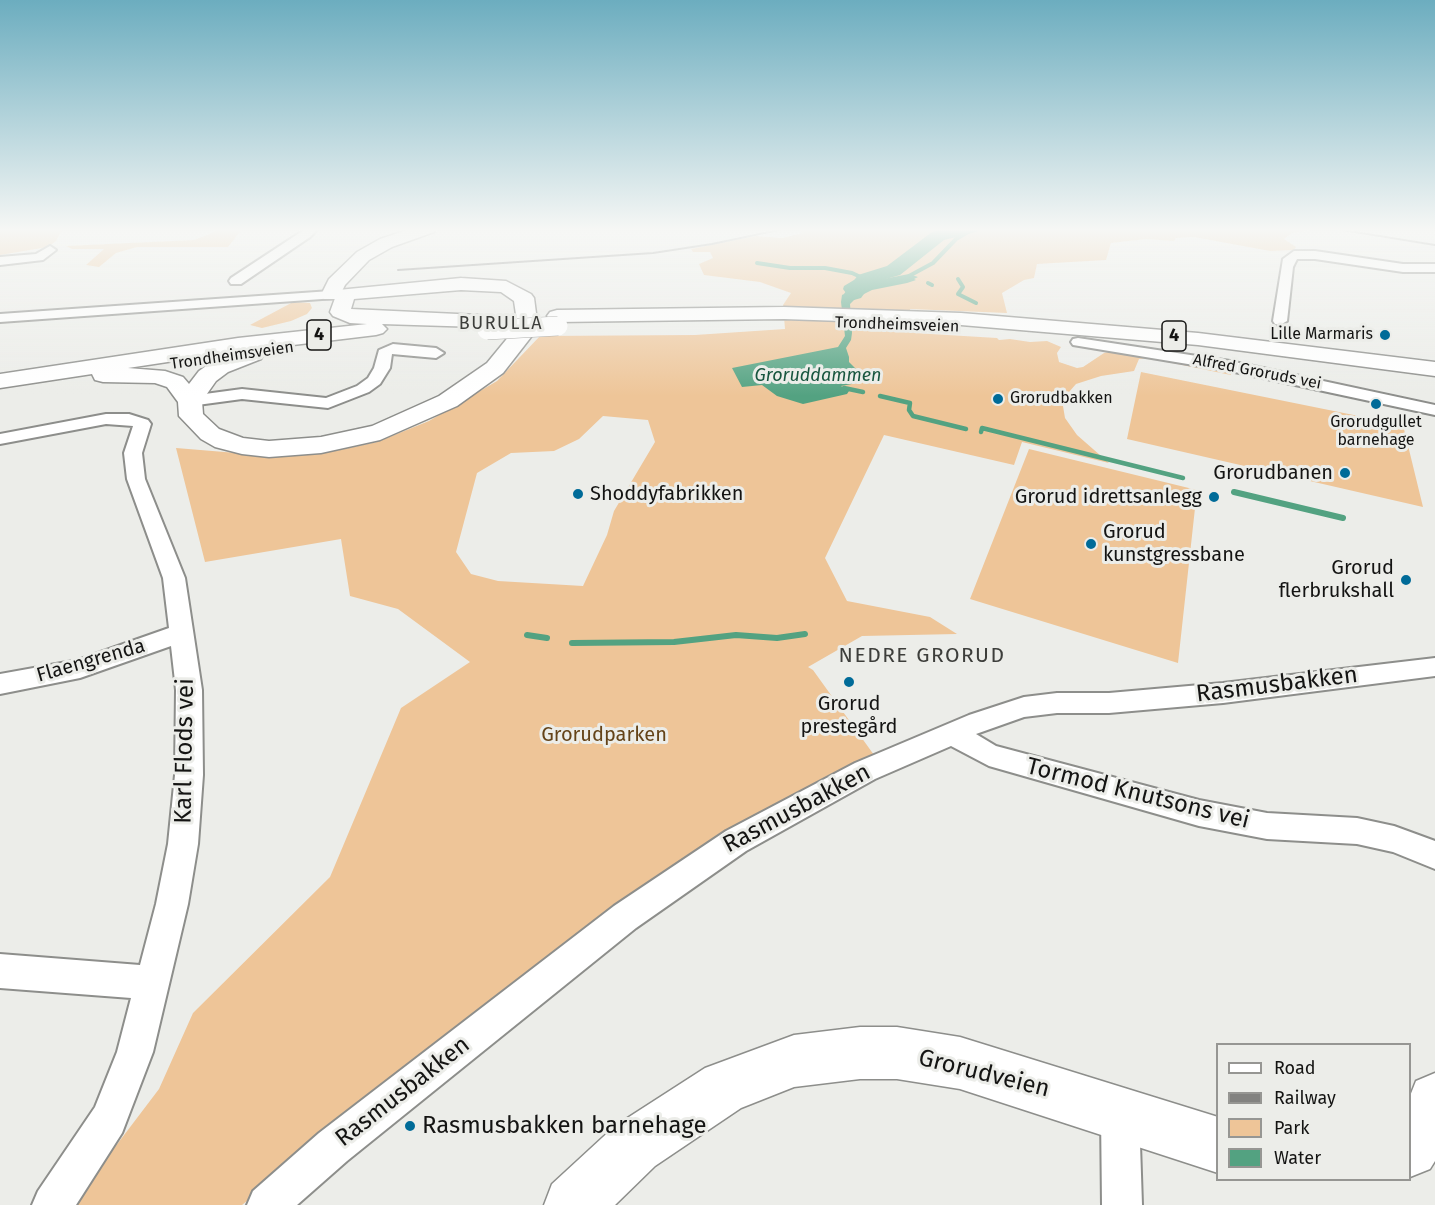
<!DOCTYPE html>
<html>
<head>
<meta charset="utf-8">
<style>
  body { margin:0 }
  #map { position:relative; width:1435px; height:1205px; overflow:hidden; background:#ecede9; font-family:"Fira Sans",sans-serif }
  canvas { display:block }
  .legend { position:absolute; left:1216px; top:1043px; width:195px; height:138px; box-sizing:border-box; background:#ecede9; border:2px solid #969693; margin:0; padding:8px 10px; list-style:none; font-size:18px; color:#141413 }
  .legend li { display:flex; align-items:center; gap:12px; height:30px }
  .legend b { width:30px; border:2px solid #969693 }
</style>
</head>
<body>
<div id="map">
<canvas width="1435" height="1205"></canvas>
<ul class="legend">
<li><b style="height:8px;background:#fff"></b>Road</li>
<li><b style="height:8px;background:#828280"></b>Railway</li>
<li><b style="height:16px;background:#eec598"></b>Park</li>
<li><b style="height:16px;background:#53a281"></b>Water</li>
</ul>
</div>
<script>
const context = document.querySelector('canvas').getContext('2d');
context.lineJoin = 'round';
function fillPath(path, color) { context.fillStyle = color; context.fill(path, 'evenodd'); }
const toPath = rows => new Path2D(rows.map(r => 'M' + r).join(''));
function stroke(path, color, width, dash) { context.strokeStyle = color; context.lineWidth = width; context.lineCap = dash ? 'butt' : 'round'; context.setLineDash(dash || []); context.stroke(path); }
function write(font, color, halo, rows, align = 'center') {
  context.font = font + ' "Fira Sans",sans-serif'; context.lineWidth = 6; context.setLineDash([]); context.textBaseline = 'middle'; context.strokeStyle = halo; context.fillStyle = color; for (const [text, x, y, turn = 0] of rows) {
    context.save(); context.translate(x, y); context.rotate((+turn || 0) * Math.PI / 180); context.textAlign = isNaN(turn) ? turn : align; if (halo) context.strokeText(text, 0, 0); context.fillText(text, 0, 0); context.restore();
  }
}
const green = toPath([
  [0,228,63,228,56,241,48,247,0,255],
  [217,228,243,228,228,247,137,247,116,253,99,267,86,265,104,249,72,249,66,246,194,240,212,233],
  [793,228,1311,230,1292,233,1284,239,1296,247,1294,250,1270,251,1194,237,1176,238,1174,241,1146,239,1111,243,1106,260,1037,264,1034,278,1024,280,1002,293,1007,313,910,309,914,333,997,338,999,340,1010,339,1030,342,1047,341,1061,347,1057,353,1059,362,1077,368,1083,367,1104,353,1117,350,1221,368,1231,372,1231,375,1148,358,1139,359,1134,371,1101,376,1076,384,1062,400,1065,418,1077,435,1109,463,1022,442,1014,465,884,435,825,558,847,601,930,617,957,634,862,636,808,667,813,670,874,755,790,798,489,1005,242,1205,71,1205,159,1089,193,1013,330,877,401,708,470,662,398,609,350,596,341,539,205,562,176,448,273,456,335,451,377,442,429,421,497,381,540,336,695,335,785,329,783,305,791,293,760,282,704,275,699,264,713,258,710,252,693,252,691,249,756,236,782,238,803,233],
  [603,416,648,420,655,442,614,511,607,535,583,586,498,581,471,574,456,552,477,473,511,453,554,451,579,439],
  [293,302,310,303,312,308,307,314,291,321,262,328,250,325],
  [1141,372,1403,425,1423,507,1127,439],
  [1029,449,1197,490,1178,663,970,599]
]);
const water = toPath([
  [879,271,893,271,877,276,873,281,909,274,918,277,914,279,916,280,907,283,872,290,856,298,850,304,852,333,851,340,846,348,849,357,849,362,868,381,841,386,849,391,847,394,803,404,777,396,762,385,742,387,732,368,838,347,845,336,841,302,842,295,846,293,843,289,844,286,859,277]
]);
const streamFar2 = toPath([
  [757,263,790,268,825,268,852,273,865,279],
  [909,276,933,263,956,239,975,228],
  [958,279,963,287,958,294,976,303],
  [928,283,932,285]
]);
const streamFar1 = toPath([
  [844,388,863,392],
  [880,396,910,403,909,410,913,416,966,429],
  [981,432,982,428,1183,478]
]);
const stream = toPath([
  [1234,492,1343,518],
  [527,635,547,638],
  [572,643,674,642,736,635,777,638,805,634]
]);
const river = toPath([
  [950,228,979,228,976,232,944,240,900,275,872,283,861,298,854,300,847,298,844,294,858,275,887,266,932,232,950,228]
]);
const street = toPath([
  [307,228,319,228,310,237,241,284,231,284,229,281,231,278,307,228],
  [50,246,56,250,43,260,0,265,0,257,36,254,50,246],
  [1315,251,1403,264,1435,264,1435,272,1403,272,1315,259,1297,259,1293,267,1287,321,1280,325,1275,324,1273,321,1283,259,1294,251,1315,251],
  [345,290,352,294,350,297,0,322,0,314,345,290],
  [1078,338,1230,361,1435,405,1435,415,1230,371,1073,345,1071,342,1073,339,1078,338],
  [393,344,436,348,444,353,436,358,392,354,390,368,380,384,369,392,328,408,242,399,190,406,182,401,190,396,242,389,326,398,357,386,368,378,374,368,379,350,393,344],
  [106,414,129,414,148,420,151,424,142,453,145,479,185,578,202,690,203,775,198,844,188,904,153,1052,122,1133,76,1205,32,1205,38,1191,95,1107,117,1052,131,998,0,988,0,954,140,965,156,904,168,844,175,775,176,690,171,646,80,678,0,694,0,674,78,660,169,628,163,578,127,479,124,453,133,426,106,424,0,444,0,434,106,414],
  [1435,658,1435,676,1223,703,1109,713,1057,713,1024,717,976,734,996,746,1199,800,1267,813,1357,818,1394,826,1435,841,1435,869,1393,852,1357,844,1267,839,1199,826,989,766,951,746,875,779,746,851,636,928,347,1161,297,1205,247,1205,253,1191,319,1133,614,906,726,831,855,763,969,715,1024,697,1057,693,1109,693,1223,683,1435,658],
  [1120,1094,1133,1100,1139,1113,1142,1205,1102,1205,1101,1113,1107,1100,1120,1094]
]);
const secondary = toPath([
  [413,228,436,228,434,232,392,247,369,260,345,285,338,299,324,299,321,295,329,279,357,252,380,239,413,228],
  [860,1027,897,1027,960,1037,1218,1117,1218,1173,960,1089,897,1079,860,1079,794,1087,741,1108,655,1166,615,1205,544,1205,552,1184,615,1126,705,1068,794,1035,860,1027],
  [1435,1073,1435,1161,1430,1169,1410,1177,1410,1096,1416,1081,1435,1073]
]);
const highway = toPath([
  [461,278,506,281,531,294,534,298,537,321,531,337,503,373,457,406,380,440,321,453,269,457,242,454,215,447,201,439,179,416,178,402,167,387,155,383,103,382,95,380,92,374,0,388,0,374,238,338,367,324,350,323,333,316,330,312,338,290,461,278],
  [461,290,501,292,514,301,517,321,510,335,487,363,439,396,372,426,321,437,269,441,243,438,219,429,203,414,202,401,216,381,228,372,261,359,264,354,260,349,376,335,383,333,387,329,382,324,479,327,486,325,489,321,486,317,479,315,351,309,354,299,461,290],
  [240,351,212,362,199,371,189,384,183,377,165,371,128,368,240,351],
  [784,307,961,313,1198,333,1435,362,1435,376,1198,345,961,325,784,319,557,322,550,320,547,316,550,312,557,310,784,307]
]);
const rail = toPath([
  [1330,228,1435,245],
  [398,270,653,253,712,244,788,228]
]);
const highwayBridge = toPath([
  [487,330,558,326]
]);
const markers = [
  [1385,335,6,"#006b98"],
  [998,399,6,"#006b98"],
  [1376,404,6,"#006b98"],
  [1345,473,6,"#006b98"],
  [578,494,6,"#006b98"],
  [1214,497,6,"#006b98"],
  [1091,544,6,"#006b98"],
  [1406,580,6,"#006b98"],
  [849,682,6,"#006b98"],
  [410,1126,6,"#006b98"]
];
const farStreetnames = [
  ["Trondheimsveien",897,325,2],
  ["Trondheimsveien",232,356,-8],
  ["Alfred Groruds vei",1257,372,11]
];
const farPoinames = [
  ["Lille Marmaris",1373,335],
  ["Grorudbakken",1010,399,"left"],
  ["Grorudgullet",1376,423,"center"],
  ["barnehage",1376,441,"center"]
];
const farNeighbourhoodnames = [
  ["BURULLA",501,324]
];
const shields = [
  [319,335,24],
  [1174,336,24]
];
const shieldNames = [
  ["4",319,335],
  ["4",1174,336]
];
const farWaternames = [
  ["Groruddammen",818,376]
];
const poiNames = [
  ["Grorudbanen",1333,473],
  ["Shoddyfabrikken",590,494,"left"],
  ["Grorud idrettsanlegg",1202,497],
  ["Grorud",1103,532,"left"],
  ["kunstgressbane",1103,555,"left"],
  ["Grorud",1394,568],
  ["flerbrukshall",1394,591],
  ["Grorud",849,704,"center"],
  ["prestegård",849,727,"center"]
];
const streetNames = [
  ["Flaengrenda",91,661,-16]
];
const parkNames = [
  ["Grorudparken",604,735]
];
const neighbourhoodNames = [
  ["NEDRE GRORUD",922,656]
];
const nearStreetnames = [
  ["Rasmusbakken",1277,685,-7],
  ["Karl Flods vei",185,751,-89],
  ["Tormod Knutsons vei",1138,794,14],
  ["Rasmusbakken",797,809,-28],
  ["Grorudveien",984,1074,14],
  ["Rasmusbakken",403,1092,-38]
];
const nearPoinames = [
  ["Rasmusbakken barnehage",422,1126]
];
fillPath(green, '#eec598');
fillPath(water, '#53a281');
stroke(streamFar2, '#53a281', 4);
stroke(streamFar1, '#53a281', 4.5);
stroke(stream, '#53a281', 6);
fillPath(river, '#53a281');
stroke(street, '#8d8e8b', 4);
stroke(secondary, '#8d8e8b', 3);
stroke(highway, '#8d8e8b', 3);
fillPath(street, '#fff');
fillPath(secondary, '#fff');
fillPath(highway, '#fff');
stroke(rail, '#828280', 2);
stroke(highwayBridge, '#8d8e8b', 20, []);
stroke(highwayBridge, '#fff', 19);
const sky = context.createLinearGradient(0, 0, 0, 396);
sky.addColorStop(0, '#6cadbf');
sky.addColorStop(0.58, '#f6f7f5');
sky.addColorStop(1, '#f6f7f500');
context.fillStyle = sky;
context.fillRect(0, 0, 1435, 396);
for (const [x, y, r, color] of markers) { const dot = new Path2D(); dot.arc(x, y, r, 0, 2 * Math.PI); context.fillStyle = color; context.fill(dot); stroke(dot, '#ecede9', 2); }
write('16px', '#141413', '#ecede9', farStreetnames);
write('16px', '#141413', '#ecede9', farPoinames, 'right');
context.letterSpacing = '1.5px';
write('18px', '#3d3e3b', '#ecede9', farNeighbourhoodnames);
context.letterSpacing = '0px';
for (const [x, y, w] of shields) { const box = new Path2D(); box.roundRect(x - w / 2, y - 15, w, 30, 4.5); context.fillStyle = '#ecede9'; context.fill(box); stroke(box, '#141413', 1.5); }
write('bold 18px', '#141413', null, shieldNames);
write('italic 18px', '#18563f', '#ecede9', farWaternames);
write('20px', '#141413', '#ecede9', poiNames, 'right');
write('20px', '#141413', '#ecede9', streetNames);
write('20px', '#644318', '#ecede9', parkNames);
context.letterSpacing = '1.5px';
write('21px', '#3d3e3b', '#ecede9', neighbourhoodNames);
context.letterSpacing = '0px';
write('24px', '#141413', '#ecede9', nearStreetnames);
write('24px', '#141413', '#ecede9', nearPoinames, 'left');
</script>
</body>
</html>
